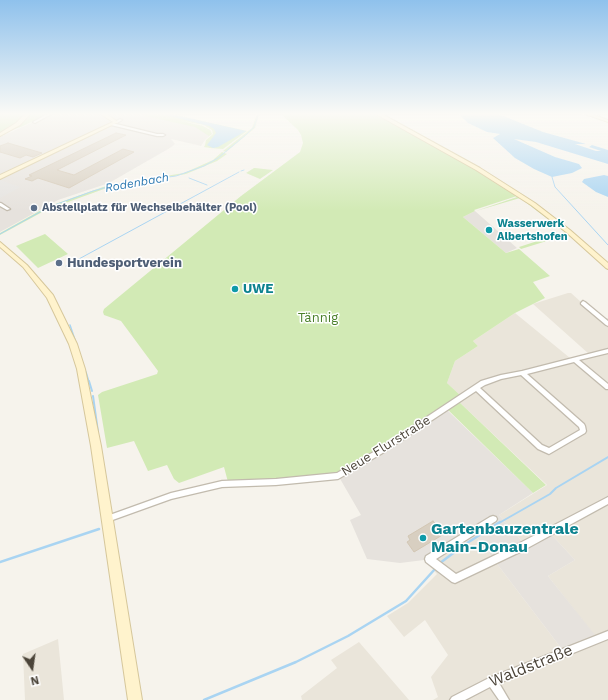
<!DOCTYPE html>
<html>
<head>
<meta charset="utf-8">
<style>
  body { margin:0 }
  #map { position:relative; width:608px; height:700px; overflow:hidden; background:#f6f3ec; font-family:"Work Sans",sans-serif }
  canvas { display:block }
  .north { position:absolute; left:12px; top:648px; width:40px; height:40px; -webkit-text-stroke:3px #fff; paint-order:stroke; rotate:167deg; font-size:11px; font-weight:700; line-height:16px; text-align:center; color:#4b4439 }
  .north::after { content:''; display:block; margin:auto; width:14px; height:18px; background:#4b4439; clip-path:polygon(50% 0,100% 100%,50% 72%,0 100%) }
</style>
</head>
<body>
<div id="map">
<canvas width="608" height="700"></canvas>
<div class="north">N</div>
</div>
<script>
const context = document.querySelector('canvas').getContext('2d');
context.lineJoin = 'round';
function fillPath(path, color) { context.fillStyle = color; context.fill(path, 'evenodd'); }
const toPath = rows => new Path2D(rows.map(r => 'M' + r).join(''));
function stroke(path, color, width, dash) { context.strokeStyle = color; context.lineWidth = width; context.lineCap = dash ? 'butt' : 'round'; context.setLineDash(dash || []); context.stroke(path); }
function write(font, color, halo, rows, align = 'center') {
  context.font = font + ' "Work Sans",sans-serif'; context.lineWidth = 3; context.setLineDash([]); context.textBaseline = 'middle'; context.strokeStyle = halo; context.fillStyle = color; for (const [text, x, y, turn = 0] of rows) {
    context.save(); context.translate(x, y); context.rotate((+turn || 0) * Math.PI / 180); context.textAlign = isNaN(turn) ? turn : align; if (halo) context.strokeText(text, 0, 0); context.fillText(text, 0, 0); context.restore();
  }
}
const residential = toPath([
  [568,293,571,293,601,320,608,318,608,700,433,700,438,697,431,677,448,655,425,620,404,637,387,616,408,603,437,574,424,560,472,531,561,648,594,635,548,576,575,560,551,534,527,547,499,515,547,485,456,399,461,396,447,383,455,361,478,346,473,341,515,313,570,358,589,354,533,304],
  [58,639,64,700,25,700,23,654],
  [359,642,409,700,302,700,301,696,337,668,331,660]
]);
const industrial = toPath([
  [53,113,153,113,165,118,203,126,210,130,212,134,205,140,201,146,171,139,175,144,170,148,109,183,58,200,0,232,0,137],
  [475,211,517,248,506,253,463,217],
  [445,408,533,493,499,515,527,547,551,534,575,560,548,576,595,635,561,648,472,531,424,560,400,563,367,559,350,520,361,515,339,477]
]);
const green = toPath([
  [0,113,50,113,21,127,0,133],
  [147,113,153,113,165,118,155,113,167,113,247,131,223,149,210,148,204,147,205,145,206,140,213,134,212,130,204,125,182,121,203,126,210,130,212,134,209,136,195,127,145,116,149,114],
  [257,113,261,113,258,118,255,128,226,152,223,151,252,128],
  [280,113,374,113,474,168,517,196,474,210,475,211,463,217,506,253,519,249,550,276,533,282,545,298,515,313,473,341,478,346,455,361,447,383,461,396,456,399,546,485,533,493,444,406,378,450,331,476,228,482,224,467,179,483,174,479,167,465,148,471,134,441,107,448,98,395,102,392,157,374,158,371,121,321,104,315,103,312,104,309,241,196,300,152,303,143,301,135,298,130],
  [222,152,227,154,217,161,186,174,104,189,46,210,0,235,0,233,43,209,58,203,103,187,122,183,184,173,213,160],
  [254,168,255,168,273,170,260,179,246,173],
  [517,197,522,198,574,238,608,270,573,238,566,235,521,249,519,247,565,232,520,198,476,211],
  [45,234,68,254,38,268,16,246]
]);
const parking = toPath([
  [0,180,20,187,19,188,0,198]
]);
const water = toPath([
  [158,113,166,113,246,131,218,147,213,148,207,145,216,133,214,129,209,126],
  [458,113,496,113,543,132,586,144,575,144,596,151,601,151,589,147,592,145,608,150,608,164,536,142,514,139,555,157,579,164,582,168,572,173,552,177,534,169,515,158,493,138,500,134,487,132,468,123],
  [604,175,608,176,608,197,596,192,582,182,584,179]
]);
const streamFar3 = toPath([
  [241,171,244,170],
  [552,177,555,187,608,245],
  [189,178,207,185],
  [0,234,49,207,93,191,118,184,176,176,204,166,218,158,247,134,254,127,259,113],
  [66,266,239,172]
]);
const streamFar2 = toPath([
  [70,325,75,340],
  [86,372,89,382]
]);
const streamFar1 = toPath([
  [89,381,92,391],
  [93,396,98,432],
  [499,523,550,494,556,488,608,457]
]);
const stream = toPath([
  [0,562,99,529],
  [440,563,464,545,500,522],
  [204,700,296,662,348,636,406,601,435,569]
]);
const building = toPath([
  [116,133,126,135,57,170,74,175,123,149,134,152,69,188,38,178,32,181,25,179,32,176,29,175,116,133],
  [8,143,42,153,33,157,26,155,20,158,0,152,0,146,8,143],
  [433,521,444,534,414,552,407,542,410,540,408,536,433,521]
]);
const street = toPath([
  [49,113,53,113,35,123,33,122,49,113],
  [120,119,122,120,117,123,115,122,120,119],
  [112,123,157,134,163,134,165,135,163,136,157,136,111,125,111,123,112,123],
  [0,203,1,203,10,209,7,210,0,206,0,203],
  [583,301,585,302,608,321,608,326,606,325,581,304,581,303,583,301],
  [608,349,608,353,579,360,608,384,608,389,606,389,574,362,527,374,584,424,585,426,586,431,585,433,549,454,538,449,476,391,381,454,338,479,276,485,222,487,171,499,107,522,104,521,103,519,104,517,107,516,171,493,222,481,276,479,337,473,377,450,481,381,501,375,522,371,608,349],
  [521,375,579,427,580,430,549,448,542,445,480,388,485,385,501,379,521,375],
  [608,497,608,504,522,551,455,583,452,582,426,562,425,559,426,556,490,517,493,516,496,517,497,519,496,521,436,559,456,574,516,545,608,497],
  [608,631,608,639,499,683,509,700,499,700,490,687,465,700,450,700,452,697,489,678,608,631]
]);
const secondary = toPath([
  [26,113,31,113,20,125,0,136,0,133,16,123,26,113],
  [99,113,105,113,118,122,0,179,0,175,113,122,99,113],
  [374,113,380,113,480,168,535,203,570,230,608,263,608,269,606,268,566,232,531,205,476,170,374,113],
  [582,113,589,113,608,120,608,122,582,113],
  [0,242,27,265,53,295,77,344,85,369,101,446,142,700,128,700,91,446,77,369,69,344,47,298,23,267,0,247,0,242]
]);
const markers = [
  [34,208,4,"#5c6f8a"],
  [489,230,4,"#0f9aa8"],
  [59,263,4,"#5c6f8a"],
  [235,289,4,"#0f9aa8"],
  [423,538,4,"#0f9aa8"]
];
const farServicenames = [
  ["Abstellplatz für Wechselbehälter (Pool)",42,208]
];
const farCulturenames = [
  ["Wasserwerk",497,224],
  ["Albertshofen",497,237]
];
const farWaternames = [
  ["Rodenbach",137,183,-10]
];
const serviceNames = [
  ["Hundesportverein",67,263]
];
const cultureNames = [
  ["UWE",243,289]
];
const parkNames = [
  ["Tännig",318,318]
];
const streetNames = [
  ["Neue Flurstraße",386,446,-32]
];
const nearCulturenames = [
  ["Gartenbauzentrale",431,529],
  ["Main-Donau",431,547]
];
const nearStreetnames = [
  ["Waldstraße",531,666,-22]
];
fillPath(residential, '#eae5da');
fillPath(industrial, '#e6e2dd');
fillPath(green, '#d2eab5');
fillPath(parking, '#e5e3e0');
fillPath(water, '#a9d4f2');
stroke(streamFar3, '#a9d4f2', 1);
stroke(streamFar2, '#a9d4f2', 1.5);
stroke(streamFar1, '#a9d4f2', 2);
stroke(stream, '#a9d4f2', 2.5);
fillPath(building, '#d8cfc1');
stroke(building, '#d3c7b4', 1);
stroke(street, '#c2bbae', 2.5);
stroke(secondary, '#d6c79b', 2);
fillPath(street, '#fff');
fillPath(secondary, '#fff3cd');
const sky = context.createLinearGradient(0, 0, 0, 211);
sky.addColorStop(0, '#8fc1ec');
sky.addColorStop(0.54, '#fbfaf6');
sky.addColorStop(1, '#fbfaf600');
context.fillStyle = sky;
context.fillRect(0, 0, 608, 211);
for (const [x, y, r, color] of markers) { const dot = new Path2D(); dot.arc(x, y, r, 0, 2 * Math.PI); context.fillStyle = color; context.fill(dot); stroke(dot, '#fff', 1.5); }
write('bold 11px', '#4e5e75', '#fff', farServicenames, 'left');
write('bold 11px', '#0d838f', '#fff', farCulturenames, 'left');
write('italic 12px', '#2e7ab2', '#fff', farWaternames);
write('bold 13px', '#4e5e75', '#fff', serviceNames, 'left');
write('bold 13px', '#0d838f', '#fff', cultureNames, 'left');
write('13px', '#4a7f2a', '#fff', parkNames);
write('13px', '#4b4439', '#fff', streetNames);
write('bold 16px', '#0d838f', '#fff', nearCulturenames, 'left');
write('16px', '#4b4439', '#fff', nearStreetnames);
</script>
</body>
</html>
